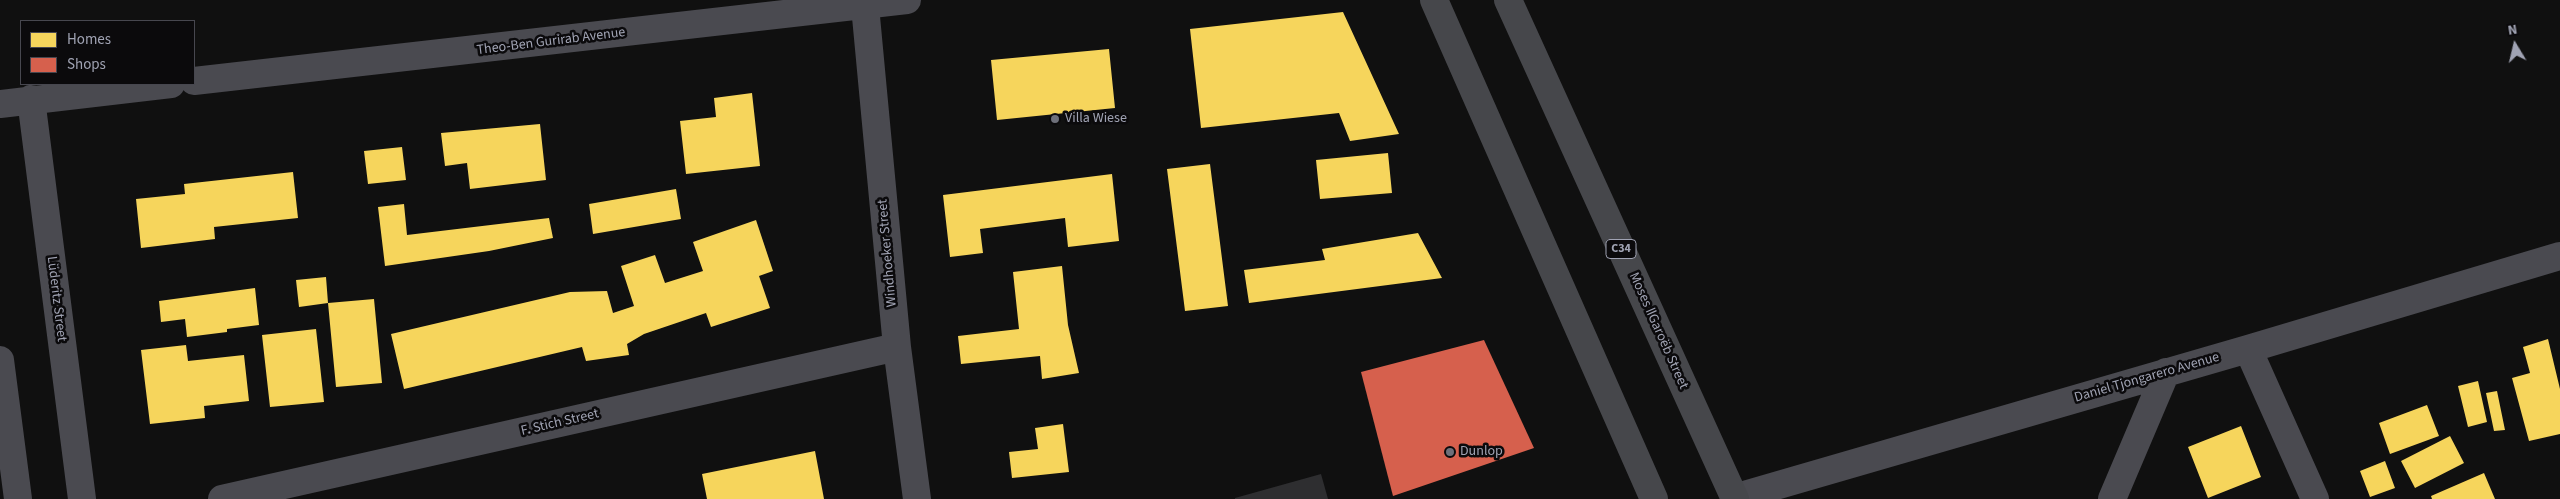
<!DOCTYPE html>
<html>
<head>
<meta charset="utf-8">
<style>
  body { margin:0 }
  #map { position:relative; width:2560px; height:499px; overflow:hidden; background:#101010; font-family:"Source Sans 3",sans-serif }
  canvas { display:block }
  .legend { position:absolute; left:20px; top:20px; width:175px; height:65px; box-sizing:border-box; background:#0b0a0c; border:1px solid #47474f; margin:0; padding:6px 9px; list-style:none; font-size:15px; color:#a0a3b3 }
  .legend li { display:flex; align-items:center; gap:10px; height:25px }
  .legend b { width:25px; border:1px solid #47474f }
  .north { position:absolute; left:2490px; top:20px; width:50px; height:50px; -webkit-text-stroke:4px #0b0a0c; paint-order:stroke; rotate:351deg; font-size:14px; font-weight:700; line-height:20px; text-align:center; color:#a0a3b3 }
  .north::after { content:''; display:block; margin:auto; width:18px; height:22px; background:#a0a3b3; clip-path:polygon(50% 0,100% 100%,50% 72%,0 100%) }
</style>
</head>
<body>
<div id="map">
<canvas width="2560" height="499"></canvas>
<ul class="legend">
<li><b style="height:14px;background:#f6d55c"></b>Homes</li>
<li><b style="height:14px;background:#d6604d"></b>Shops</li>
</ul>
<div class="north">N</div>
</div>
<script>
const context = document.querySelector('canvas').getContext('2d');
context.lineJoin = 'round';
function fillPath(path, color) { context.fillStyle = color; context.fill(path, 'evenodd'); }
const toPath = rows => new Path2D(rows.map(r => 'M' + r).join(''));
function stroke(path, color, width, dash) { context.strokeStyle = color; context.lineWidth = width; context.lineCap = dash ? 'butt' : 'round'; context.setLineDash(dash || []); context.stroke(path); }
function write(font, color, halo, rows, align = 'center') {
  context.font = font + ' "Source Sans 3",sans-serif'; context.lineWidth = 5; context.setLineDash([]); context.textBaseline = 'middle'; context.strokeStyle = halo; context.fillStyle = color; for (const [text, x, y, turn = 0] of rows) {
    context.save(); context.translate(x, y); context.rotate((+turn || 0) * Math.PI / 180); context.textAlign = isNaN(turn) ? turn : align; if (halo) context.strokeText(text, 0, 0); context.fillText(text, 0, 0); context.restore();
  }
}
const homes = toPath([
  [1343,12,1399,134,1350,141,1339,113,1201,128,1190,29],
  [1109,49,1115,108,997,120,991,60],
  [752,93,760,166,686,174,680,121,716,117,714,98],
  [540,124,546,180,470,189,467,163,445,166,441,133],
  [402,147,406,180,368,184,364,151],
  [1388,153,1392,193,1320,199,1316,160],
  [1210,164,1228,306,1185,311,1167,169],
  [293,172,298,218,214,227,215,239,141,248,136,199,185,194,184,184],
  [1112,174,1119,241,1068,247,1065,218,980,229,983,253,950,257,943,195],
  [676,189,681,219,593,234,589,204],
  [404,204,407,235,549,218,553,238,489,251,385,266,378,207],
  [756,220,773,271,759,276,770,308,711,327,706,313,644,334,627,344,629,355,586,361,582,347,404,389,391,334,570,292,607,291,613,313,634,306,621,266,655,255,665,283,703,271,693,242],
  [1418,233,1442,278,1249,303,1244,270,1325,260,1322,249],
  [1062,266,1068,325,1079,373,1042,379,1040,356,961,364,958,336,1019,329,1013,272],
  [326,277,328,303,374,299,382,383,336,387,328,303,299,307,296,280],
  [255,288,259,325,227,329,227,332,187,337,185,319,161,322,159,301],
  [316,329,324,402,270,407,262,335],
  [2548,339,2560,389,2560,434,2529,441,2512,378,2530,373,2523,347],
  [186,345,188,361,244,355,249,401,204,406,205,418,150,424,141,350],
  [2478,381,2487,422,2468,427,2458,386],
  [2497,391,2505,430,2494,431,2486,393],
  [2427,405,2439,436,2390,454,2379,423],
  [1063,424,1069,472,1012,478,1009,452,1038,449,1035,428],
  [2241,426,2261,477,2208,498,2188,447],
  [2450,436,2464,463,2415,488,2401,461],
  [815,451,824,499,707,499,702,474],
  [2385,461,2395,488,2370,497,2360,471],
  [2484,473,2495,499,2432,499,2431,496]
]);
const shops = toPath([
  [1484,340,1534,448,1393,496,1361,372]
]);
const building = toPath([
  [1321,474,1328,499,1235,499,1235,498]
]);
const street = toPath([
  [865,6,897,347,917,499],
  [194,81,907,0],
  [31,99,82,499],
  [0,104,171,84],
  [2248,349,2315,499],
  [0,360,18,499],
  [1734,498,2248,349,2560,256],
  [222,499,897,347],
  [2112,499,2166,372]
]);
const primary = toPath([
  [1434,0,1654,499],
  [1508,0,1735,499]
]);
const markers = [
  [1055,119,5,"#6e707a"],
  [1450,452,5,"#6e707a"]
];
const shields = [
  [1621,249,30]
];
const shieldNames = [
  ["C34",1621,249]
];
const streetNames = [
  ["Theo-Ben Gurirab Avenue",551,42,-7],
  ["Windhoeker Street",888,253,-95],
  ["Lüderitz Street",56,299,83],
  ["Moses ǁGaroëb Street",1658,331,66],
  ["Daniel Tjongarero Avenue",2147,378,-16],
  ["F. Stich Street",560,423,-13]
];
const poiNames = [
  ["Villa Wiese",1065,119],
  ["Dunlop",1460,452]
];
fillPath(homes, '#f6d55c');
fillPath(shops, '#d6604d');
fillPath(building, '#2e2e30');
stroke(street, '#4a4a50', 28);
stroke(primary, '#46474b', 28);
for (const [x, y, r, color] of markers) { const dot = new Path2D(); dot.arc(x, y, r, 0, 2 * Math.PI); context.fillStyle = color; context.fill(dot); stroke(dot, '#0b0a0c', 2); }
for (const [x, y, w] of shields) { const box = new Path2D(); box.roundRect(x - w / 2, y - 9.5, w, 19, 4); context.fillStyle = '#0b0a0c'; context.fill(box); stroke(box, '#a0a3b3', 1); }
write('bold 12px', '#a0a3b3', null, shieldNames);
write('14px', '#a0a3b3', '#0b0a0c', streetNames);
write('14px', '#a0a3b3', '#0b0a0c', poiNames, 'left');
</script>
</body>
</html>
